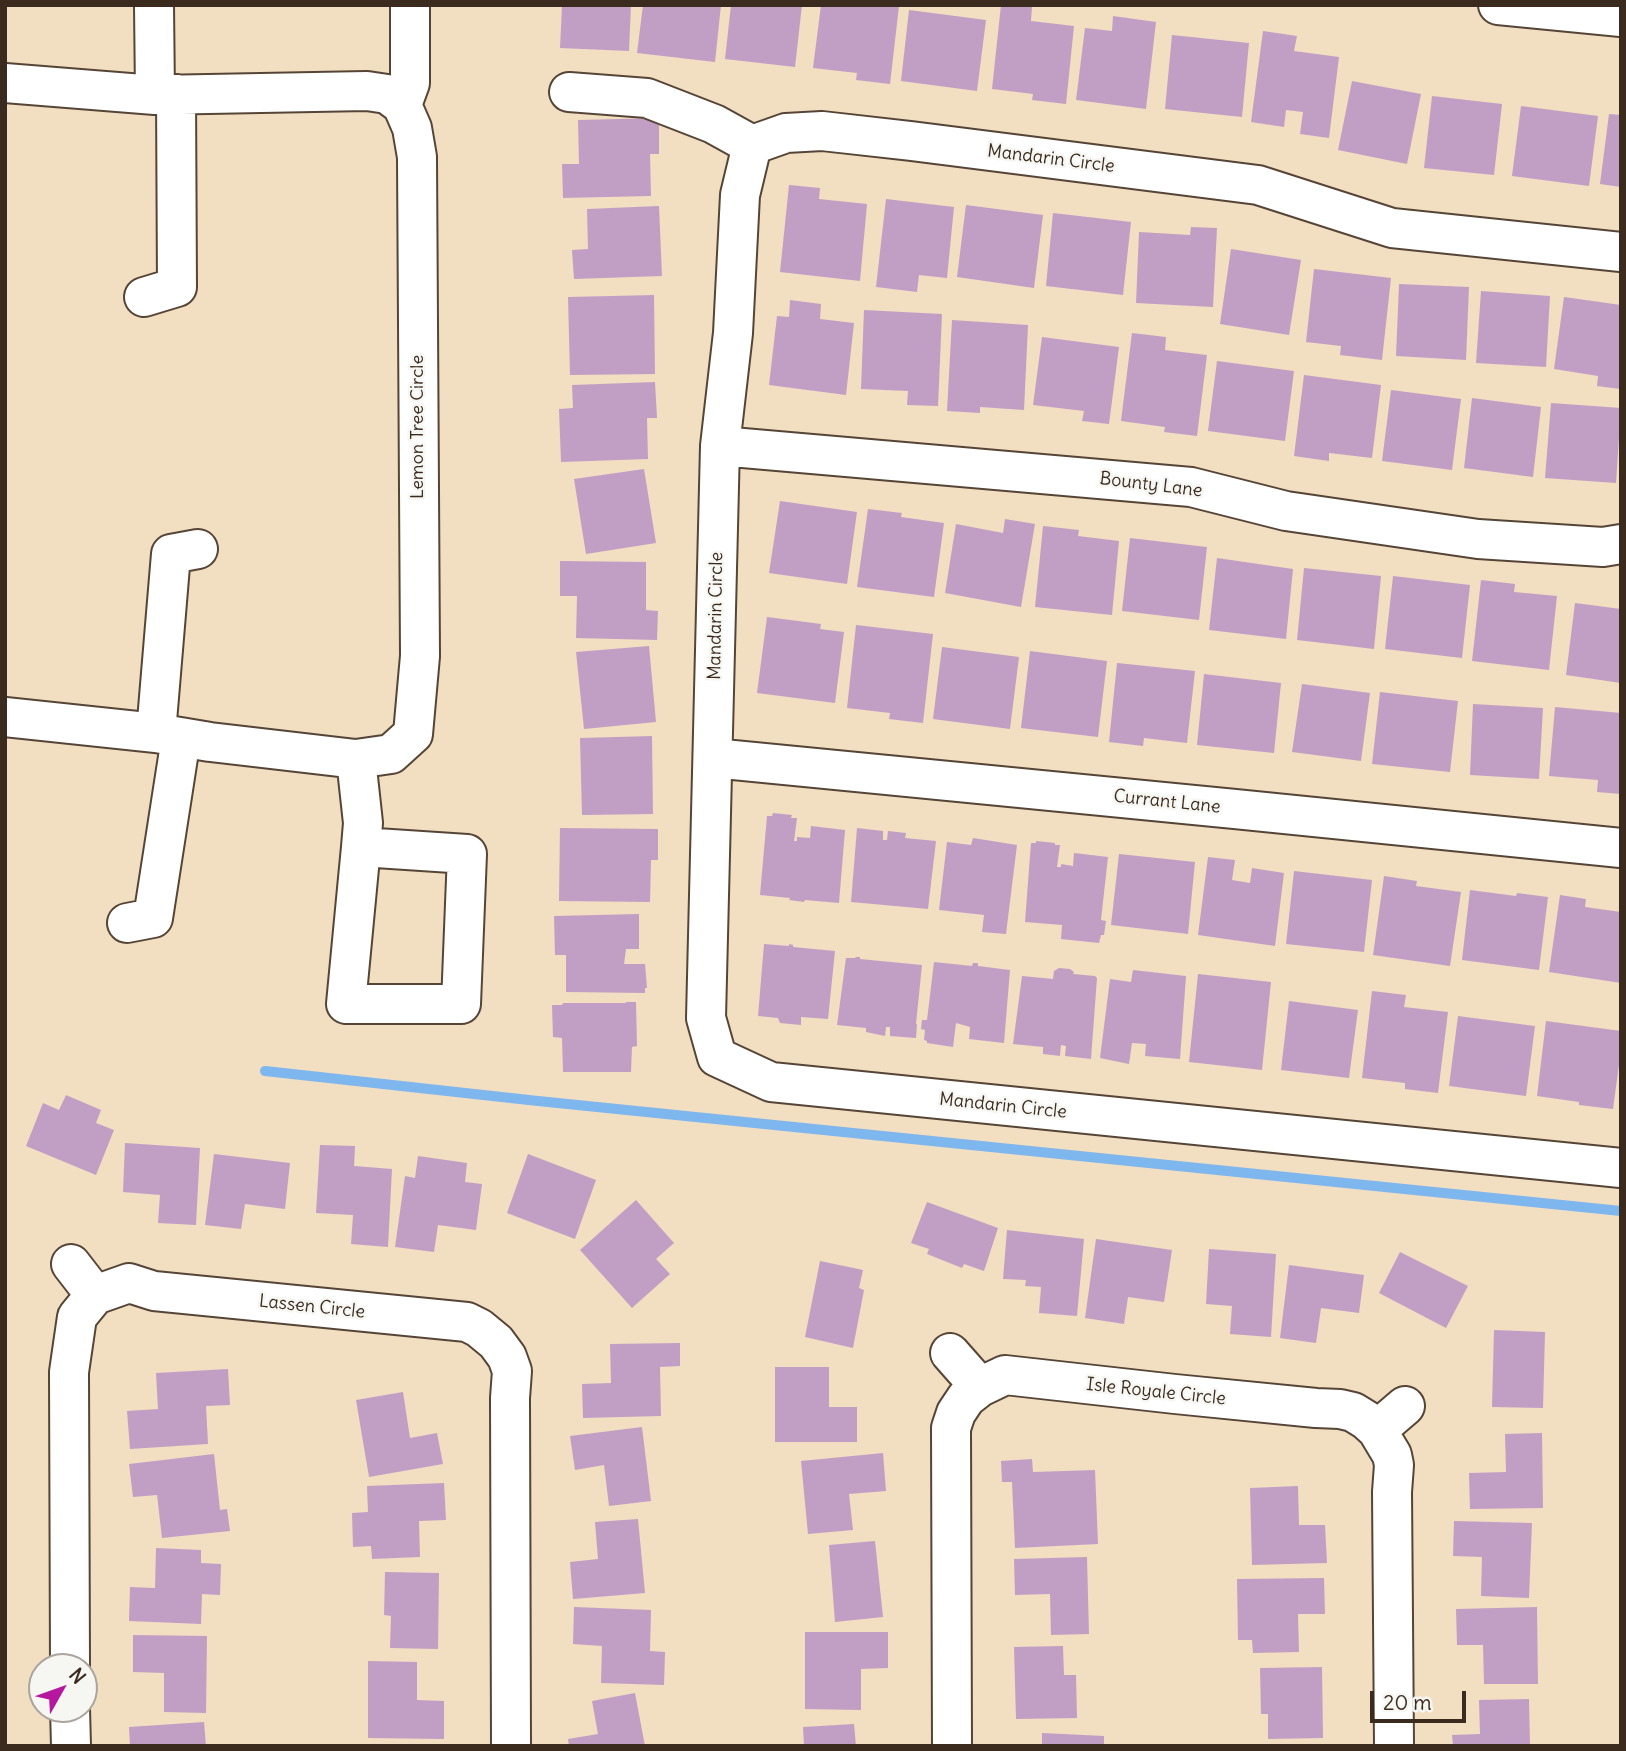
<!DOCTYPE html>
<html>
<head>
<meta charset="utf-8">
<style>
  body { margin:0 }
  #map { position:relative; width:1626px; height:1751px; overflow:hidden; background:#f2dec1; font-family:Delius,sans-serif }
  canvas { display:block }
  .frame { position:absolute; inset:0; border:7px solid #3b2a1e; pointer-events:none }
  .north { position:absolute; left:28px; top:1653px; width:70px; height:70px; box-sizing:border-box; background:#f6f6f2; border:2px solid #aba49d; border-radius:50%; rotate:50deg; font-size:19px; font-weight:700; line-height:28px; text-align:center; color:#3b2a1e }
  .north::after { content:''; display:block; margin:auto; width:24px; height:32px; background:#b5179e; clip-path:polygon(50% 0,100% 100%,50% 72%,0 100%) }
  .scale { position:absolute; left:1370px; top:1691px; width:96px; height:32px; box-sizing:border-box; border:4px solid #3b2a1e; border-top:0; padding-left:9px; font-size:21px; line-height:24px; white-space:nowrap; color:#3b2a1e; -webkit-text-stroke:5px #f6f6f2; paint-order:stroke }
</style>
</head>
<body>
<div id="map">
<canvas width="1626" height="1751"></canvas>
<div class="frame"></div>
<div class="north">N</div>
<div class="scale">20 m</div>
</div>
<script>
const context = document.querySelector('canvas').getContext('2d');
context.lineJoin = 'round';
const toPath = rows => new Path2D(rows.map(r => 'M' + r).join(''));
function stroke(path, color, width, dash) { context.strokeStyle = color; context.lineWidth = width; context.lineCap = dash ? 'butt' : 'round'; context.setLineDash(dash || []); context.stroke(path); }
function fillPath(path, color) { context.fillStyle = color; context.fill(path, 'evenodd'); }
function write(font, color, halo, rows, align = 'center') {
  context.font = font + ' Delius,sans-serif'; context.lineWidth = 5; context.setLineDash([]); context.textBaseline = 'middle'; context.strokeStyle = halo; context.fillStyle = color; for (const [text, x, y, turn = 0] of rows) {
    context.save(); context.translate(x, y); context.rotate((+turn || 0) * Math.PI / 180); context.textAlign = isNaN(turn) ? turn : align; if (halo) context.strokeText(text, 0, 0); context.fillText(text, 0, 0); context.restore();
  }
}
const stream = toPath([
  [265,1071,538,1101,1621,1211]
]);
const building = toPath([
  [562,5,631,5,629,51,560,48],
  [643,5,721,5,715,62,637,53],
  [731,5,802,5,795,67,725,59],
  [821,5,899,6,890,84,856,80,857,73,813,68],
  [1001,5,1032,7,1031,21,1074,26,1066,104,1032,100,1033,94,992,89],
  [909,10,986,20,977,91,901,81],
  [1113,16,1156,22,1146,109,1076,100,1085,28,1112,31],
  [1263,31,1297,36,1294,51,1339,57,1329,138,1300,134,1303,112,1286,110,1284,127,1251,122],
  [1172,35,1249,43,1242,117,1165,109],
  [1352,81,1421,94,1407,164,1338,150],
  [1432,96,1502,104,1494,175,1424,168],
  [1521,106,1598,116,1589,186,1512,176],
  [1609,114,1621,115,1621,187,1600,184],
  [659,118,659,154,650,154,651,196,563,198,562,164,579,164,578,120],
  [789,185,820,188,819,199,867,204,860,281,780,272],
  [886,199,954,207,947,278,919,275,917,292,876,287],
  [966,205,1043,215,1034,288,957,277],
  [659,206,662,276,574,279,572,250,588,249,587,209],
  [1053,213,1131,222,1123,295,1046,286],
  [1191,227,1217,228,1213,307,1136,303,1139,232,1190,235],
  [1231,249,1301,260,1289,335,1220,324],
  [1314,269,1391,278,1382,360,1340,355,1341,346,1306,342],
  [1399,284,1469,287,1466,360,1396,356],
  [1481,291,1550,296,1546,367,1476,363],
  [654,295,655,374,570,375,568,297],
  [1564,297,1621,305,1620,389,1597,386,1598,376,1554,369],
  [790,300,821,304,820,319,854,323,846,395,769,385,777,316,789,317],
  [864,310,942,314,938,406,907,405,908,391,861,389],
  [952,320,1028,325,1024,410,980,407,980,413,947,411],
  [1132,333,1166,337,1165,350,1207,355,1197,436,1164,432,1165,427,1121,421],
  [1042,337,1119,347,1109,424,1082,421,1084,411,1033,405],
  [1217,361,1294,371,1285,441,1208,431],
  [1304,375,1381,385,1372,458,1329,453,1329,461,1294,456],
  [655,382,657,418,647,418,648,459,561,462,559,409,573,408,572,385],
  [1391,390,1461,399,1452,470,1382,461],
  [1472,398,1541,407,1533,477,1464,468],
  [1551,403,1621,408,1616,483,1545,478],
  [644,469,656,543,586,554,574,479],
  [780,501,857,512,847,584,769,573],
  [868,509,902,513,901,517,944,523,934,597,857,587],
  [1005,519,1035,524,1021,607,945,593,956,524,1003,533],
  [1043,526,1079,530,1078,536,1119,541,1112,615,1035,607],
  [1130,538,1207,547,1199,620,1122,611],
  [1217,558,1293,569,1286,639,1209,630],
  [560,561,646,562,646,610,658,611,657,640,576,638,577,596,560,596],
  [1304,568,1381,576,1374,649,1297,640],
  [1393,576,1470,585,1462,658,1385,649],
  [1481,580,1515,584,1514,592,1557,596,1549,670,1472,661],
  [1575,603,1621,609,1621,683,1566,675],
  [767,617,821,624,820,629,844,632,835,703,757,693],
  [856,625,933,634,923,723,889,719,890,713,847,708],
  [649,646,656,722,584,729,576,652],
  [942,647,1019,657,1010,729,933,719],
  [1030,651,1107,661,1098,737,1021,728],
  [1117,663,1195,671,1187,743,1144,738,1143,746,1109,742],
  [1204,674,1281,683,1274,753,1197,745],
  [1302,684,1370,693,1361,761,1292,752],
  [1380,692,1458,701,1450,772,1372,764],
  [1473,704,1543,708,1539,779,1470,775],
  [1555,707,1621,713,1621,794,1597,792,1598,780,1549,776],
  [652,736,653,814,582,815,580,738],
  [773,813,792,815,791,818,797,818,794,841,797,841,797,837,810,838,811,826,845,830,839,903,805,900,804,902,789,900,790,898,760,895,767,816,772,816],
  [560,828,658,829,658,860,651,860,650,902,559,901],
  [857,828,883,831,883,840,887,840,888,831,906,833,905,838,936,841,928,909,851,902],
  [973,838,1017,845,1006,934,982,932,984,915,939,910,947,842,971,845],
  [1036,841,1055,843,1055,845,1060,845,1057,867,1061,867,1061,864,1073,866,1074,853,1108,857,1101,920,1106,921,1104,935,1101,935,1099,943,1061,939,1062,925,1025,922,1031,843,1036,843],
  [1119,854,1195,862,1188,934,1111,925],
  [1208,857,1235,860,1232,880,1250,883,1252,868,1284,873,1275,946,1198,935],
  [1294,871,1372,880,1364,952,1286,944],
  [1384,876,1417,881,1416,886,1461,892,1450,966,1373,955],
  [1470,890,1516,896,1517,893,1548,897,1539,970,1462,960],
  [1560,895,1586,899,1585,907,1621,912,1621,983,1549,972],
  [639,914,639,949,626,949,624,964,645,964,647,988,645,988,645,993,566,992,566,955,555,955,554,916],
  [764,944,789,946,789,944,793,945,793,947,835,951,828,1019,801,1017,801,1025,780,1023,778,1018,758,1016],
  [856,957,860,957,860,959,922,965,916,1024,917,1024,916,1038,890,1036,890,1027,886,1027,885,1036,866,1032,866,1028,837,1025,846,958,855,958],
  [934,962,972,966,973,963,978,963,978,966,1010,970,1004,1043,969,1039,970,1027,956,1023,953,1047,927,1043,927,1041,924,1040,925,1030,921,1029,922,1020,927,1020],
  [1059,968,1070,969,1074,972,1073,974,1095,976,1097,978,1091,1059,1065,1056,1066,1046,1061,1045,1060,1056,1043,1054,1043,1047,1013,1044,1022,976,1053,979,1054,971],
  [1133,970,1186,976,1180,1059,1145,1056,1146,1044,1132,1043,1129,1064,1100,1058,1110,979,1131,982],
  [1198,974,1271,982,1262,1070,1189,1062],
  [1372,991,1406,995,1404,1007,1448,1012,1438,1093,1405,1089,1405,1083,1362,1078],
  [1289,1001,1358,1010,1349,1078,1281,1070],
  [626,1002,636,1002,637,1046,632,1047,631,1072,563,1072,562,1038,553,1037,552,1005,562,1005,563,1003,626,1003],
  [1458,1016,1535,1026,1526,1096,1449,1086],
  [1546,1021,1621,1031,1621,1050,1613,1109,1579,1105,1579,1102,1537,1096],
  [66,1095,101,1110,96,1123,114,1130,96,1175,26,1146,43,1103,59,1110],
  [125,1143,200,1148,196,1225,158,1223,160,1195,123,1192],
  [320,1145,355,1146,354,1166,392,1169,388,1247,351,1244,353,1215,316,1213],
  [214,1154,290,1163,285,1209,245,1204,241,1229,205,1225],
  [528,1154,596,1180,575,1239,507,1213],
  [418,1156,467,1163,465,1182,482,1184,476,1230,438,1225,434,1252,395,1247,405,1176,415,1178],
  [636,1200,674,1243,656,1259,670,1274,632,1308,580,1250],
  [927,1202,998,1228,984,1271,964,1264,962,1268,927,1254,929,1249,911,1243],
  [1007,1230,1084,1239,1077,1316,1039,1313,1041,1287,1025,1286,1026,1280,1003,1279],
  [1096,1239,1172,1250,1164,1302,1128,1297,1124,1324,1085,1318],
  [1209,1249,1276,1254,1271,1337,1230,1334,1232,1306,1206,1304],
  [1400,1252,1468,1286,1446,1328,1379,1293],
  [820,1261,863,1270,859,1288,864,1290,853,1348,805,1337],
  [1289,1265,1364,1275,1359,1313,1321,1308,1316,1343,1280,1338],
  [1494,1330,1545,1332,1543,1408,1492,1407],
  [680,1343,680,1366,660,1367,661,1416,583,1418,582,1384,611,1383,610,1344],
  [775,1367,829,1367,829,1407,857,1407,857,1442,775,1442],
  [228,1369,230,1405,206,1406,208,1444,130,1449,127,1411,158,1409,156,1373],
  [403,1392,410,1438,437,1433,443,1464,369,1477,356,1400],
  [642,1427,651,1501,609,1506,604,1465,575,1470,570,1436],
  [1542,1433,1543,1508,1470,1509,1469,1473,1506,1472,1505,1434],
  [883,1453,886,1491,849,1494,853,1530,808,1534,801,1461],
  [214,1454,220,1510,227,1509,230,1531,162,1538,157,1495,133,1497,129,1464],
  [1032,1459,1033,1472,1095,1470,1098,1544,1015,1548,1012,1482,1002,1482,1001,1461],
  [444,1483,446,1520,419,1521,420,1557,372,1559,371,1546,353,1547,352,1513,368,1512,367,1486],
  [1298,1486,1299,1525,1325,1525,1327,1563,1252,1565,1250,1488],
  [638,1519,645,1593,573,1599,570,1562,598,1559,595,1522],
  [1454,1521,1532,1523,1529,1598,1481,1596,1482,1557,1453,1556],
  [875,1541,883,1617,835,1622,829,1545],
  [156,1548,201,1550,201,1563,221,1564,220,1595,202,1594,201,1624,129,1621,130,1587,155,1588],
  [1087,1557,1089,1634,1051,1635,1050,1594,1015,1595,1014,1559],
  [385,1572,439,1573,438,1649,390,1648,391,1616,384,1615],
  [1324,1578,1325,1614,1298,1614,1299,1652,1253,1653,1252,1640,1238,1640,1237,1579],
  [574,1607,651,1610,650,1651,665,1652,664,1685,601,1683,602,1646,573,1644],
  [1537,1607,1538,1684,1484,1684,1483,1645,1457,1645,1456,1609],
  [805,1632,888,1632,888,1668,861,1669,861,1710,805,1709],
  [133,1635,207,1636,206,1713,164,1712,164,1673,133,1672],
  [1063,1646,1064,1675,1076,1675,1077,1718,1016,1719,1014,1647],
  [368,1661,417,1662,417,1700,444,1701,444,1739,368,1738],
  [1322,1667,1323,1738,1268,1739,1268,1714,1261,1714,1260,1668],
  [635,1693,645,1746,569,1746,568,1739,598,1734,592,1701],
  [1529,1699,1530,1746,1453,1746,1452,1735,1480,1734,1479,1700],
  [204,1722,206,1746,130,1746,129,1727],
  [854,1724,856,1746,804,1746,803,1727],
  [1042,1733,1104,1736,1104,1746,1042,1746]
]);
const minor = toPath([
  [154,5,155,95],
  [1498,5,1621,17],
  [5,83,155,95,367,91,387,94,402,105,412,128,417,157,420,656,413,734,391,754,356,759,210,742,156,733,5,717],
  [569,92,647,98,714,124,752,145],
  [402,105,410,83,410,5],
  [1621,252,1392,228,1258,185,911,141,822,131,786,133,752,145,740,195,733,333,720,446,706,1018,717,1057,771,1082,1621,1168],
  [144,297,177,287,176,94],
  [720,446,1191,487,1286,511,1478,539,1603,547,1621,544],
  [156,733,171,554,198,549],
  [713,758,1235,809,1621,848],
  [356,759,363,823,361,847,346,1004,461,1004,467,854,361,847],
  [127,923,153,918,181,738],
  [71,1264,95,1295],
  [950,1353,980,1387],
  [1377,1430,1405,1406],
  [70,1667,69,1372,77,1317,95,1295,129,1283,154,1291,467,1322,479,1328,496,1342,507,1357,512,1371,510,1398,511,1746],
  [70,1709,71,1746],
  [952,1746,951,1428,956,1413,966,1398,980,1387,1005,1375,1175,1394,1316,1408,1340,1409,1353,1412,1366,1420,1377,1430,1392,1455,1394,1465,1392,1492,1394,1746]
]);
const streetNames = [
  ["Mandarin Circle",1051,159,7],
  ["Lemon Tree Circle",418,427,-90],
  ["Bounty Lane",1151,485,7],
  ["Mandarin Circle",716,616,-89],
  ["Currant Lane",1167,802,6],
  ["Mandarin Circle",1003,1106,6],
  ["Lassen Circle",312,1307,6],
  ["Isle Royale Circle",1156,1392,6]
];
stroke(stream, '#7eb7ee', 10);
fillPath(building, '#c19fc5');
stroke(minor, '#564536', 42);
stroke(minor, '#fff', 38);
write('18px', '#3b2a1e', '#f6f6f2', streetNames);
</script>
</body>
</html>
